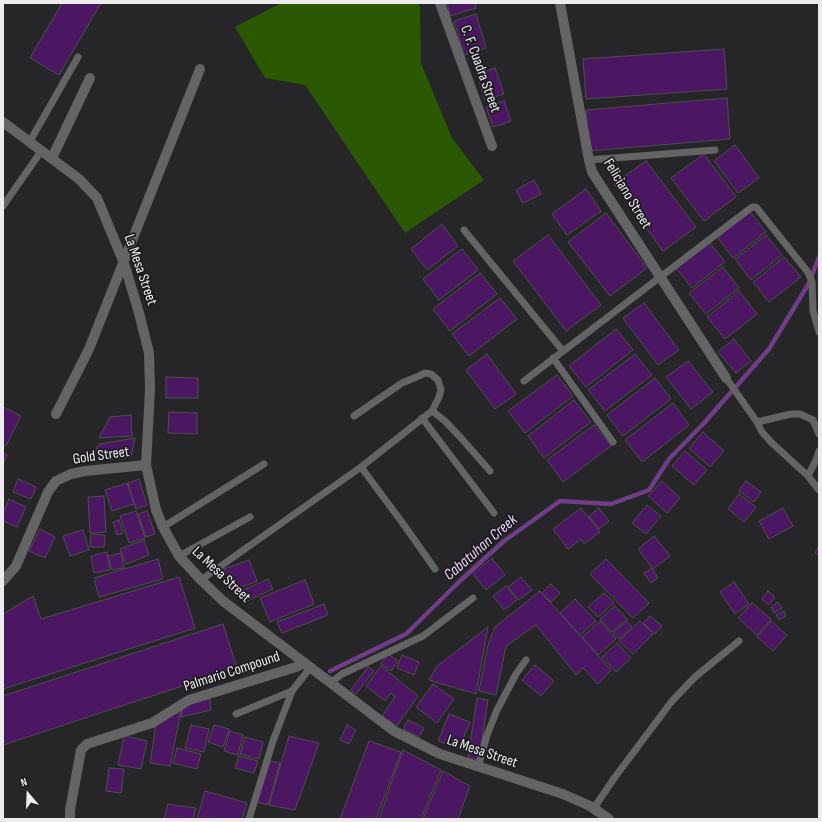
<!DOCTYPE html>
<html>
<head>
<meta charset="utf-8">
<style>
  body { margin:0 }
  #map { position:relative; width:822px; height:822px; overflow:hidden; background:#262527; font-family:"Sofia Sans Condensed",sans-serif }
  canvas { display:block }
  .frame { position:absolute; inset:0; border:4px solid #ecebed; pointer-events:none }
  .north { position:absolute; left:8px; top:774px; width:40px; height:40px; -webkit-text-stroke:3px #1d1b1e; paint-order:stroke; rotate:341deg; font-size:11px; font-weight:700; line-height:16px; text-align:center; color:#ecebed }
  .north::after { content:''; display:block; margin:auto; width:14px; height:18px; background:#ecebed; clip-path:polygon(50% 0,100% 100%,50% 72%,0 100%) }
</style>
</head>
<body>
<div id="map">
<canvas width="822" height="822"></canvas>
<div class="frame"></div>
<div class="north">N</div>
</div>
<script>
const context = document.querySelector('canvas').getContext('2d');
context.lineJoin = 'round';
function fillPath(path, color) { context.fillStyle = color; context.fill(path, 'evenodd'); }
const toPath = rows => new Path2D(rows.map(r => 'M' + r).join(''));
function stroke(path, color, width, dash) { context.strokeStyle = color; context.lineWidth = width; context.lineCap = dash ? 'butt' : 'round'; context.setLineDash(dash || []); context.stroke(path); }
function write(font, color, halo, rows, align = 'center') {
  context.font = font + ' "Sofia Sans Condensed",sans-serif'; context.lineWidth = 3.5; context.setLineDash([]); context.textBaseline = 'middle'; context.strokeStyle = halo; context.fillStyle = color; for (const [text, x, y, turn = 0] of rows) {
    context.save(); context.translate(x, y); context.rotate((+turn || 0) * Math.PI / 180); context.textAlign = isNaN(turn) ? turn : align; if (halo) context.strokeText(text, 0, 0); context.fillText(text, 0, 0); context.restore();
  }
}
const green = toPath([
  [281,3,418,3,420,6,421,63,452,138,484,180,405,233,305,85,265,78,235,27]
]);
const stream = toPath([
  [330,671,406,634,462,579,504,541,560,501,611,504,649,490,669,459,704,423,769,349,809,283,819,257]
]);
const building = toPath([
  [62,3,101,3,59,75,30,58,62,3],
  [447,3,475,3,476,8,450,16,447,3],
  [476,14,486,48,464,55,454,21,476,14],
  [724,49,727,89,586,99,583,59,724,49],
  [495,68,504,94,485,100,477,74,495,68],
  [727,98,730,139,589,151,586,110,727,98],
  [504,101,511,121,493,127,486,107,504,101],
  [735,145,759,178,738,193,714,161,735,145],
  [704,154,736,197,704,221,671,178,704,154],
  [646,161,696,227,663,251,614,184,646,161],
  [534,180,541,194,523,203,516,190,534,180],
  [586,189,601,211,567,235,552,214,586,189],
  [750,212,766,232,733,258,717,237,750,212],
  [606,213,647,268,610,296,568,242,606,213],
  [442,224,458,246,427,270,411,249,442,224],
  [548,235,601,305,566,331,513,261,548,235],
  [766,235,782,255,751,280,735,259,766,235],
  [709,242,725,262,692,288,676,268,709,242],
  [462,249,478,270,439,300,423,279,462,249],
  [784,257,801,277,769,302,753,282,784,257],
  [723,267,739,288,706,314,689,293,723,267],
  [480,273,497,294,450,331,433,309,480,273],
  [739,291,757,314,725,339,707,317,739,291],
  [500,298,517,319,469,356,452,334,500,298],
  [644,303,679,350,658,365,623,318,644,303],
  [616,329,633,350,586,387,569,366,616,329],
  [734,339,751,361,736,373,718,352,734,339],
  [487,354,516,394,495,409,466,370,487,354],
  [635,354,652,375,605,411,588,390,635,354],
  [688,361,713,392,691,409,666,377,688,361],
  [557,375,573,396,525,433,508,411,557,375],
  [166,377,198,378,198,398,166,398,166,377],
  [655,378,671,399,623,436,607,415,655,378],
  [574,400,591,422,544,458,528,436,574,400],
  [673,403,689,425,642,462,625,440,673,403],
  [3,407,21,416,6,446,3,444,3,407],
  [169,412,197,413,197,434,168,433,169,412],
  [131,415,132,436,99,438,110,417,131,415],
  [594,425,611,446,563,482,547,460,594,425],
  [703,432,724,451,710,467,689,448,703,432],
  [135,438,131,457,90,461,99,444,135,438],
  [685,451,707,470,694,485,672,466,685,451],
  [3,453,7,455,3,464,3,453],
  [18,479,36,487,31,499,13,492,18,479],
  [139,479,147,505,136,509,128,483,139,479],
  [662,481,680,498,667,513,648,496,662,481],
  [746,481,761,492,754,502,739,491,746,481],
  [127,483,134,504,112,511,105,490,127,483],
  [739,494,756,507,744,522,728,509,739,494],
  [104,496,106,532,90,533,88,497,104,496],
  [9,499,26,507,17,527,3,521,3,513,9,499],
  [647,505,661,516,646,534,632,523,647,505],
  [581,508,600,532,584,544,581,539,568,549,553,529,581,508],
  [599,508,609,521,599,529,589,516,599,508],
  [783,508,793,526,769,539,759,521,783,508],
  [136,511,145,538,129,543,120,516,136,511],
  [147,511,155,534,146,537,138,514,147,511],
  [119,520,123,533,117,535,113,522,119,520],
  [40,529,55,537,45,558,29,551,40,529],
  [83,530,89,550,70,556,63,536,83,530],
  [91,534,105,535,104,547,90,547,91,534],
  [654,536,670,556,653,569,638,549,654,536],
  [144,540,149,555,126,564,120,549,144,540],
  [819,546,819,556,815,553,819,546],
  [107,552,110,570,94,573,91,556,107,552],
  [121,553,124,568,112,570,108,556,121,553],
  [492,558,505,575,486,590,473,574,492,558],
  [158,559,163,579,99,597,94,578,158,559],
  [606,559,649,603,633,618,590,574,606,559],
  [249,560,257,581,232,591,224,569,249,560],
  [652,568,658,578,651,583,644,573,652,568],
  [179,577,195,628,3,689,3,614,33,596,41,619,179,577],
  [521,577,532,590,519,600,508,587,521,577],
  [268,579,273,589,245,602,241,591,268,579],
  [305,580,314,604,270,622,260,598,305,580],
  [734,582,749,604,735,614,720,592,734,582],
  [551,584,560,593,551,602,542,593,551,584],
  [506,586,517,600,504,610,493,596,506,586],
  [540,591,611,670,598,684,583,668,576,675,536,625,506,646,496,695,479,691,488,645,495,627,540,591],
  [768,591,775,597,769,605,762,599,768,591],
  [604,593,614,603,598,617,588,607,604,593],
  [575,599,596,621,580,635,560,613,575,599],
  [778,602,782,608,774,613,771,607,778,602],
  [752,603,771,619,757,635,738,618,752,603],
  [324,604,328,615,282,633,277,622,324,604],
  [615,606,627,619,612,632,600,619,615,606],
  [784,611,786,616,779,620,776,615,784,611],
  [650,616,662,626,655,634,643,623,650,616],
  [600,621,616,639,598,655,582,637,600,621],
  [627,621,632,627,619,639,613,633,627,621],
  [640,621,653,634,633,654,619,641,640,621],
  [771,621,787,635,773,651,757,637,771,621],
  [223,624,237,668,3,745,3,696,223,624],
  [488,627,476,694,429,680,437,666,488,627],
  [617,643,631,658,616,672,602,657,617,643],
  [388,654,398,661,391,671,381,664,388,654],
  [402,655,419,662,414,675,397,668,402,655],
  [535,665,554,681,541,696,522,680,535,665],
  [381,666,418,696,397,726,382,716,395,697,391,693,385,701,366,686,381,666],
  [368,667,374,671,356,694,351,690,368,667],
  [433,684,454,699,437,723,416,707,433,684],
  [477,698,488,700,479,760,468,758,477,698],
  [210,699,211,710,181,717,183,705,210,699],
  [181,711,170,766,150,763,156,724,181,711],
  [449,714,470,722,459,749,438,741,449,714],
  [408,720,424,728,419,737,403,729,408,720],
  [191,725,209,729,204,752,185,748,191,725],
  [214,725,229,729,223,747,208,742,214,725],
  [347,725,356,730,349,744,340,740,347,725],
  [230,731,243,735,238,755,224,751,230,731],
  [124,736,147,741,141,769,118,765,124,736],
  [289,736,319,743,295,810,269,805,289,736],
  [245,737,263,742,259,759,240,754,245,737],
  [369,741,401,752,376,819,340,819,369,741],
  [177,748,201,754,197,769,173,763,177,748],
  [403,750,441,770,421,819,379,819,403,750],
  [239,756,258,761,254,773,235,768,239,756],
  [270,761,280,763,268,805,257,802,270,761],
  [109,768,124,769,121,793,106,791,109,768],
  [443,771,470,786,458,819,423,819,443,771],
  [205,791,247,803,242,819,197,819,205,791],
  [168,804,196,808,193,819,164,819,168,804]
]);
const lane = toPath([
  [30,141,78,57],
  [589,160,715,150],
  [3,206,42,150],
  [464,230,563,351],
  [553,358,613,442],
  [726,378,757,422,762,432,772,443,808,476,819,490],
  [524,381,752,207,756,207,807,271,810,277,812,282,813,311,819,332],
  [432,411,445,421,462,439,490,471],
  [422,418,494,513],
  [757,422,791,414,800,414,813,420,819,434],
  [361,467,404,525,435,569],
  [808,476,816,460,819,451],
  [163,527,264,464],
  [179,556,250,517],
  [201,580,361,467,432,411,439,397,441,390,438,380,431,374,425,373,421,375,402,383,354,416],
  [330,683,342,674,423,636,473,598],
  [236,714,292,691],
  [478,767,487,735,497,710,516,674,526,660],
  [595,809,598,802,615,777,672,701,695,677,739,641],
  [249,819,273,741,292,691,310,668]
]);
const street = toPath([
  [440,3,492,146],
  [560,3,589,160,592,172,726,378],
  [3,122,79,179,97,198,124,263,139,313,149,353,150,389,146,465,156,510,163,527,179,556,201,580,223,601,394,731,440,754,563,794,590,806,609,819],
  [52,158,90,78],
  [56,414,89,349,200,69],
  [3,581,16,566,48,492,56,481,71,474,85,471,146,465],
  [70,819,70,810,81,750,87,744,152,723,189,700,296,667,305,663]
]);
const streetNames = [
  ["C. F. Cuadra Street",480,69,70],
  ["Feliciano Street",627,194,59],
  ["La Mesa Street",140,270,71],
  ["Gold Street",101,456,-8],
  ["La Mesa Street",221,575,43],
  ["Palmario Compound",232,672,-18],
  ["La Mesa Street",482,752,19]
];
const waterNames = [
  ["Cabatuhan Creek",481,548,-41]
];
fillPath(green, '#2b5802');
stroke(stream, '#703d88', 4.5);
fillPath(building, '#4c1762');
stroke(building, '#504e51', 1);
stroke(lane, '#636463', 7);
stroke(street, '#636463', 10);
write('15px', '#ecebed', '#1d1b1e', streetNames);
write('italic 16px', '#ebcff9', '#1d1b1e', waterNames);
</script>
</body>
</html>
